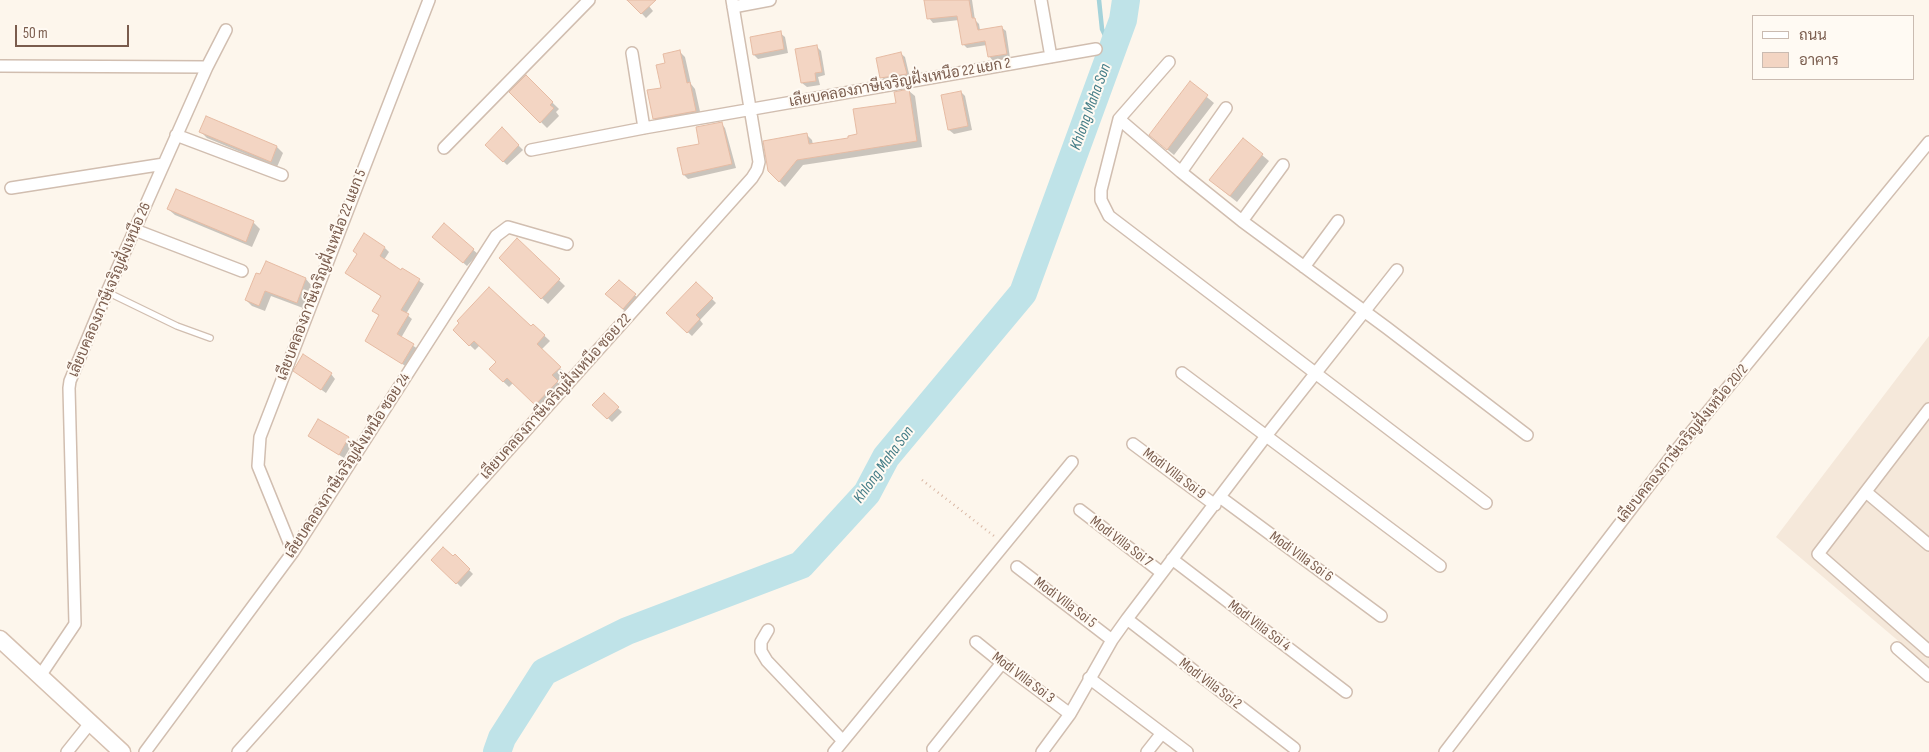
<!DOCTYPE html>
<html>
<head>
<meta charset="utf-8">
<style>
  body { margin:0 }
  #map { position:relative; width:1929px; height:752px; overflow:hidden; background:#fdf6ec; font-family:"Sofia Sans Condensed",Sarabun,sans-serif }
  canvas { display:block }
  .legend { position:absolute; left:1752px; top:15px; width:162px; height:65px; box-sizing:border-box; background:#fffaf3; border:1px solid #cabbb1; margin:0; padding:6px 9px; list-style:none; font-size:15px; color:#7a5c4d }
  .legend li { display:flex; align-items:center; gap:10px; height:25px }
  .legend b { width:25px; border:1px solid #cabbb1 }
  .scale { position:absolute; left:15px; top:25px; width:114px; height:22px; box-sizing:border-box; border:2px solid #7a5c4d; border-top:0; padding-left:6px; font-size:15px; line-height:18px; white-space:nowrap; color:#7a5c4d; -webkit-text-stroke:4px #fffaf3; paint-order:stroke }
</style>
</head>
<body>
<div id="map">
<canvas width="1929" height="752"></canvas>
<ul class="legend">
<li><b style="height:6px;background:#fff"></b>ถนน</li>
<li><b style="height:14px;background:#f3d5c3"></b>อาคาร</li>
</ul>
<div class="scale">50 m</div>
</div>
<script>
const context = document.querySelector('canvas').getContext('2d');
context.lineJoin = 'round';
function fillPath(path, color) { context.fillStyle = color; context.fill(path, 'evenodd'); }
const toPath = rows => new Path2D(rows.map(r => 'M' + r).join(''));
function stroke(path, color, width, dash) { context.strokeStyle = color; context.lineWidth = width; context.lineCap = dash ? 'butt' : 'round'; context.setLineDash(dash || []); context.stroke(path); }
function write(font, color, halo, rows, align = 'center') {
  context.font = font + ' "Sofia Sans Condensed",Sarabun,sans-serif'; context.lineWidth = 4; context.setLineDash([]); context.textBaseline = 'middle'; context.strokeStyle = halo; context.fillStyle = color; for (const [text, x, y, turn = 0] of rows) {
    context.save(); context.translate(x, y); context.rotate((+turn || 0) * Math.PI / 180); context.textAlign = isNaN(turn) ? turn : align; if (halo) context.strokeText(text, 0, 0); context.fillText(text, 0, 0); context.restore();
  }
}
const residential = toPath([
  [1929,336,1929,667,1776,537]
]);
const shadow = toPath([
  [629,0,644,0,653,11,646,18],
  [926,0,972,0,975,20,979,24,980,30,1001,27,1006,31,1010,58,993,61,989,56,987,45,967,48,963,44,959,20,933,23,929,18],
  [780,33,785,37,788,53,758,59,754,55,751,38],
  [817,47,821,51,825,75,818,77,820,85,807,87,802,83,797,50],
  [680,52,685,57,691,84,695,89,701,116,659,124,654,118,663,89,667,64],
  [900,53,905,57,910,78,886,81,881,77],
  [526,77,559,109,556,112,559,116,547,128,511,92],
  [1190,83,1214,103,1174,155,1157,141],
  [909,91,915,96,922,147,803,165,785,187,769,171,806,134,812,140,813,145,849,139,858,135,897,104],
  [961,92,965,96,972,130,954,134,949,130,942,96],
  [721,123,725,128,736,168,688,179,684,175,701,145],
  [502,129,523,150,507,165,487,145],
  [201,132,277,147,283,153,277,167,207,138],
  [1243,139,1269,161,1237,202,1217,186],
  [168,209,253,222,260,229,252,247,175,215],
  [444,225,478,254,467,266,438,241],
  [518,240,565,286,548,304,500,258],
  [385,248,389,252,384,260,402,272,403,270,424,284,406,314,412,319,401,338,418,349,407,367,366,341,380,316,373,311,382,297,346,273],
  [256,274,306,279,311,285,303,308,271,296,265,311,252,306,246,300],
  [619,281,639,299,627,313,611,299],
  [696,283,716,303,700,320,703,324,692,336,667,313],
  [533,325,550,341,541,350,565,373,557,382,563,387,541,410,513,383,509,387,490,369,497,362,480,345,475,350,454,330,531,328],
  [295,371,331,374,335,379,326,393],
  [604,395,622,412,612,422,594,405],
  [318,421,353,443,344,458,309,436],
  [455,556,473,574,461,587,433,560,453,558]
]);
const stream = toPath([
  [1099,0,1102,29,1112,50]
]);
const river = toPath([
  [497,752,502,738,544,672,627,631,801,565,867,493,886,457,1023,293,1123,20,1126,0]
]);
const building = toPath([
  [627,0,656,0,641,14,627,0],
  [924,0,969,0,972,18,975,18,978,30,1002,26,1007,54,988,57,985,41,962,45,957,16,927,19,924,0],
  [781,31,784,49,753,55,750,37,781,31],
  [817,45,822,72,815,73,816,81,801,83,795,49,817,45],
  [680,50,687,83,690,82,696,111,653,119,647,90,661,88,656,65,665,63,663,54,680,50],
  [901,52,907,74,880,78,876,58,901,52],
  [526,75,553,102,550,105,554,108,540,123,509,92,526,75],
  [1190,81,1208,95,1167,150,1149,135,1190,81],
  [909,89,917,141,797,160,779,182,768,171,763,141,807,133,809,144,848,138,848,136,857,134,853,109,896,103,894,92,909,89],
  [961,91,968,126,948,130,941,95,961,91],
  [206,116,277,146,271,162,199,132,206,116],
  [722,122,732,164,683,175,677,148,699,144,696,127,722,122],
  [502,127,519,145,503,162,485,145,502,127],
  [1243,138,1263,154,1230,196,1209,180,1243,138],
  [176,189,254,221,246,242,167,209,176,189],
  [444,223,474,249,463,263,432,237,444,223],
  [364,233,385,247,380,256,401,270,402,268,420,279,401,310,409,314,397,334,414,344,402,364,365,341,379,315,372,311,381,296,345,273,357,254,353,251,364,233],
  [517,238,560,279,541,299,499,258,517,238],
  [266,261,306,278,297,303,265,291,259,306,245,300,256,273,260,274,266,261],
  [619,280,636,294,623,309,605,294,619,280],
  [696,282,713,298,696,315,700,319,687,333,666,313,696,282],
  [489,287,531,326,533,324,545,335,537,344,561,367,552,375,558,381,535,405,507,378,503,382,489,369,496,362,474,341,469,346,453,330,459,323,457,321,489,287],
  [303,354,332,373,321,390,293,371,303,354],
  [604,393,619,407,607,419,592,405,604,393],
  [318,419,349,437,339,455,308,436,318,419],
  [443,547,453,556,455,554,470,569,456,584,431,560,443,547]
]);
const path = toPath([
  [922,480,994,536]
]);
const service = toPath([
  [107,292,177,326,210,338]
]);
const minor = toPath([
  [1041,0,1051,57],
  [733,7,770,0],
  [632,53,644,128],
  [1169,62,1119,119,1101,190,1101,200,1109,216,1486,503],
  [0,66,207,67],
  [1119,119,1181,172,1242,221,1387,328,1527,435],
  [176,135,282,175],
  [444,148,589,0],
  [531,150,644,128,1096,49],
  [1181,172,1226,108],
  [11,188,164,164],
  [1242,221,1283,165],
  [135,230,242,271],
  [1304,267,1338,221],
  [1182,373,1440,566],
  [1929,409,1818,554,1929,651],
  [1133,444,1215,505],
  [1866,492,1929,545],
  [1220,497,1381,616],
  [1080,510,1162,573],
  [293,552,258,466,260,437,429,0],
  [1172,559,1346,692],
  [1017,567,1112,640],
  [1127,619,1294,748],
  [768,630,761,642,761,651,767,661,843,741],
  [976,642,1002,663,1070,714],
  [1897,648,1929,676],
  [40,676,75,624,69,388,70,381,107,292,207,67,226,30],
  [1089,678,1187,752],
  [933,749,1002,663],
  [67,752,91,722],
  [145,752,293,552,496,236,508,227,567,244],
  [238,752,752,178,757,170,759,162,732,0],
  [834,752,1072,462],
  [1042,752,1070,714,1112,640,1127,619,1266,436,1397,270],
  [1147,752,1162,733],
  [1445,752,1674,453,1929,142]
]);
const secondary = toPath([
  [0,639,122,752]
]);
const streetNames = [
  ["เลียบคลองภาษีเจริญฝั่งเหนือ 22 แยก 2",900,83,-10],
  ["เลียบคลองภาษีเจริญฝั่งเหนือ 22 แยก 5",322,275,-69],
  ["เลียบคลองภาษีเจริญฝั่งเหนือ 26",110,290,-67],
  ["เลียบคลองภาษีเจริญฝั่งเหนือ ซอย 22",556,397,-48],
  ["เลียบคลองภาษีเจริญฝั่งเหนือ 20/2",1683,444,-51],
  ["เลียบคลองภาษีเจริญฝั่งเหนือ ซอย 24",348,466,-57],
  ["Modi Villa Soi 9",1174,474,37],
  ["Modi Villa Soi 7",1121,542,37],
  ["Modi Villa Soi 6",1301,557,36],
  ["Modi Villa Soi 5",1065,603,37],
  ["Modi Villa Soi 4",1259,626,37],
  ["Modi Villa Soi 3",1023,678,37],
  ["Modi Villa Soi 2",1210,684,37]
];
const waterNames = [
  ["Khlong Maha Son",1091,107,-70],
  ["Khlong Maha Son",884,465,-54]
];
fillPath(residential, '#f5e8da');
fillPath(shadow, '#0003');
stroke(stream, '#a5d3da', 4.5);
stroke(river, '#bfe3e8', 28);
fillPath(building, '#f3d5c3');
stroke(building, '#e6bba3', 1);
stroke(service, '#d1beb0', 8);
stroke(minor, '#d1beb0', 14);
stroke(secondary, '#d6c0b0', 19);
stroke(path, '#d9b8a5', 2.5, [1, 4]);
stroke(service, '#fff', 5.5);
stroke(minor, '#fff', 11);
stroke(secondary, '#fff', 16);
write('15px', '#7a5c4d', '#fffaf3', streetNames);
write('italic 16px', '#437c86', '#fffaf3', waterNames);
</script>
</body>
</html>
